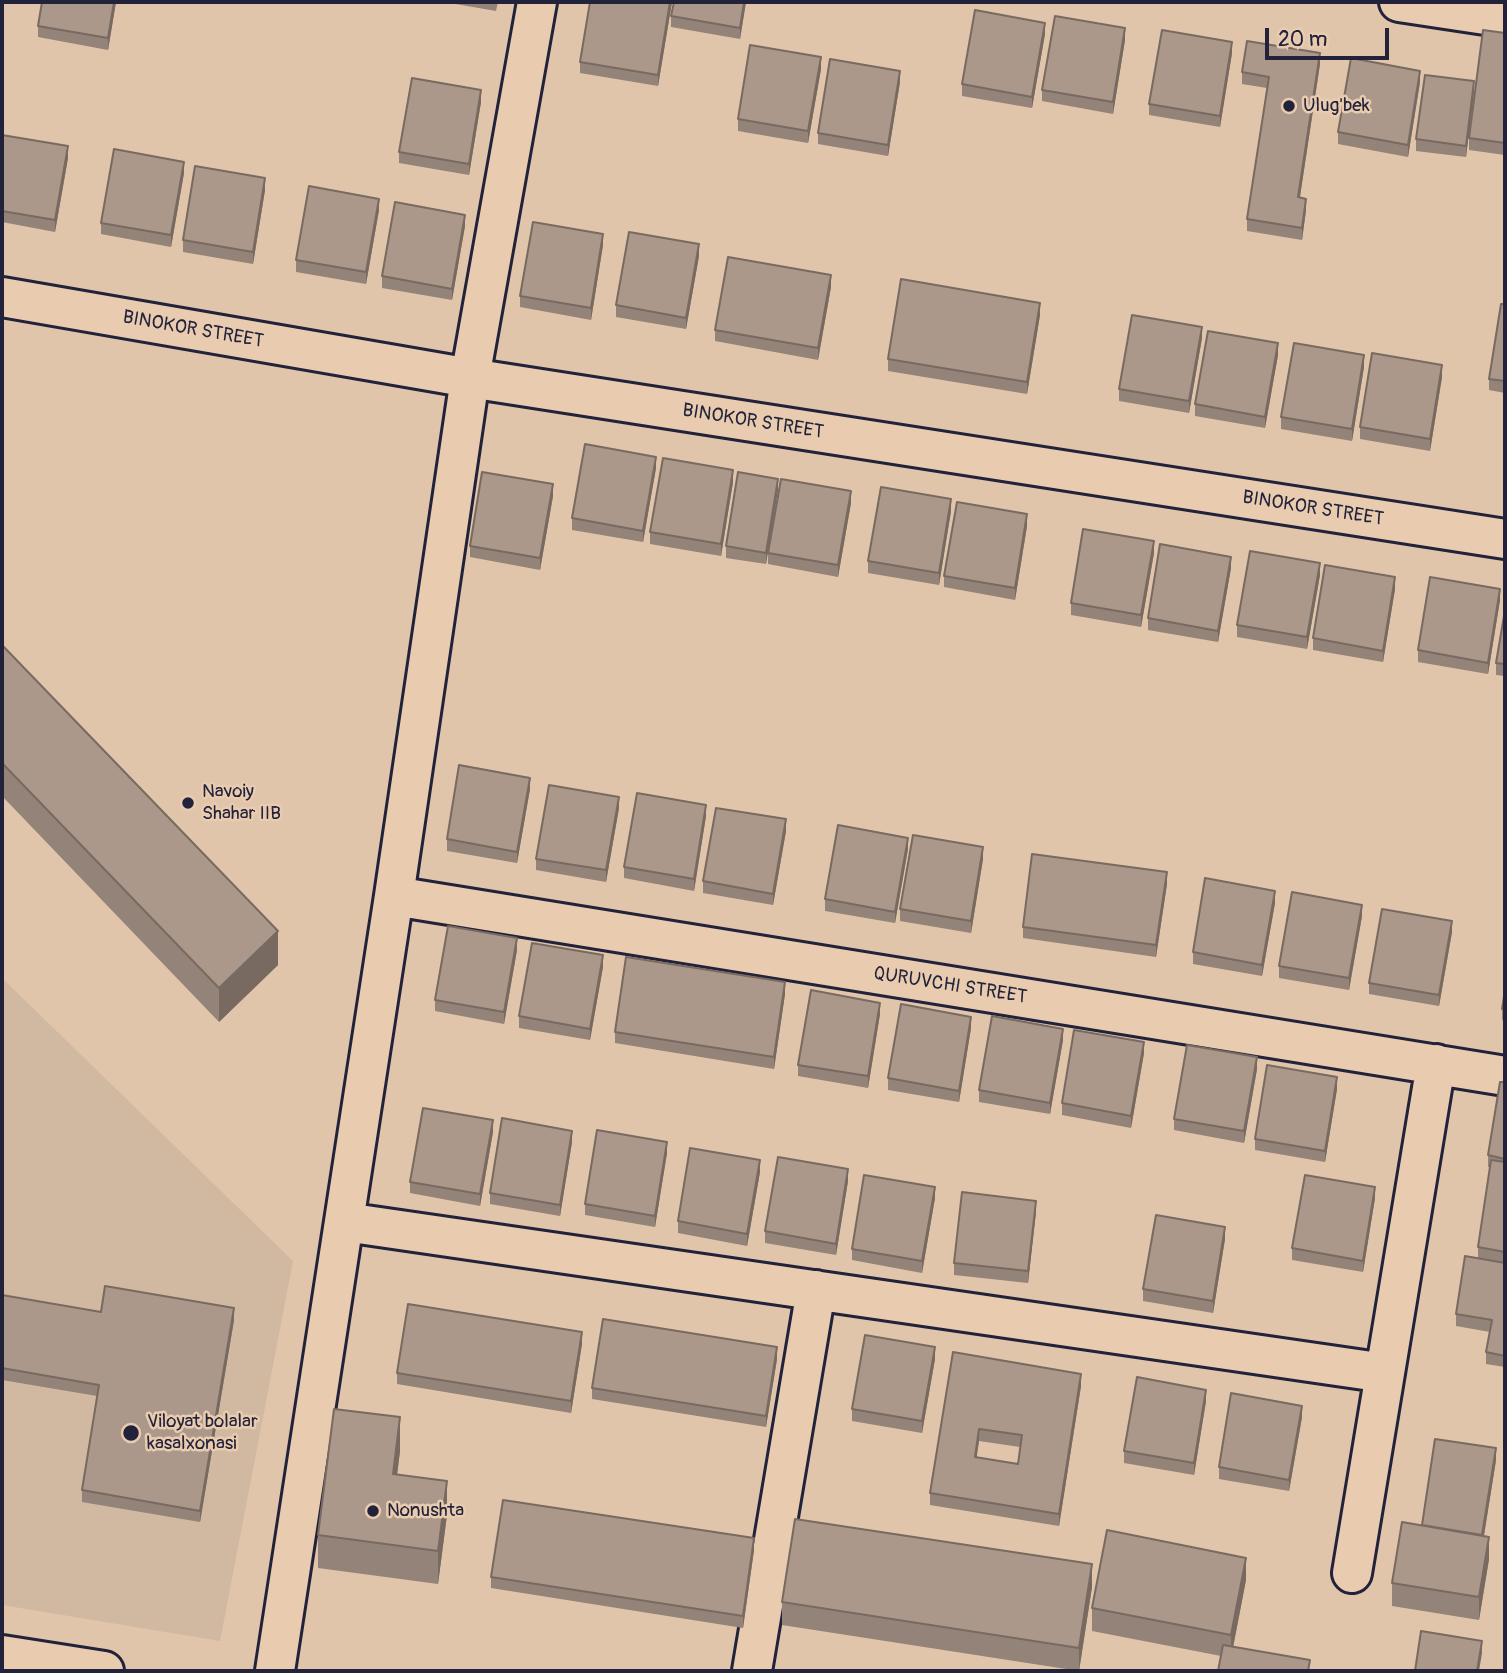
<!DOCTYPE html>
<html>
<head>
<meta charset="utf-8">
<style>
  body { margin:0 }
  #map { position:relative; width:1507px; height:1673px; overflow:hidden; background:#e1c5aa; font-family:Pangolin,sans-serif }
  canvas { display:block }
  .frame { position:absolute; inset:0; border:4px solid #22223b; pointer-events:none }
  .scale { position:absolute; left:1265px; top:28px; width:124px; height:32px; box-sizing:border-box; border:4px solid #22223b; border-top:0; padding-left:9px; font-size:21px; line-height:24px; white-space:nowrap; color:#22223b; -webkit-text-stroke:5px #e9ccaf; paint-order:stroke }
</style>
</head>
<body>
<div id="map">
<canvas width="1507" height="1673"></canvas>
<div class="frame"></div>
<div class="scale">20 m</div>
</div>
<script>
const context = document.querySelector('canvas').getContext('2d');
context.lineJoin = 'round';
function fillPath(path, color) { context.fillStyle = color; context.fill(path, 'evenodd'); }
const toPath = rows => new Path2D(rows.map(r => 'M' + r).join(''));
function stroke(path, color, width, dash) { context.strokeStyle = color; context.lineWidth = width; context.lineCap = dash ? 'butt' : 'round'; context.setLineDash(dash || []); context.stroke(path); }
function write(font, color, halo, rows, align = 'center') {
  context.font = font + ' Pangolin,sans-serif'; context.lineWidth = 5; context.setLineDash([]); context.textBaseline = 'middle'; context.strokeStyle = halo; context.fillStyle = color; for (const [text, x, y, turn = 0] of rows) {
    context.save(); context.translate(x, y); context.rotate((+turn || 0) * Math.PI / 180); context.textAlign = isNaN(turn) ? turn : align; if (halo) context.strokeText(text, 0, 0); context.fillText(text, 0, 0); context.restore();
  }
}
const built = toPath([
  [2,978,293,1261,220,1641,2,1605]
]);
const street = toPath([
  [1399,2,1505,18],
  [2,297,470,378,1505,539],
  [394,896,1505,1076],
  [345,1222,1385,1373],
  [1352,1573,1436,1064],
  [275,1671,394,896,470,378,537,2],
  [752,1671,816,1290]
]);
const secondary = toPath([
  [2,1655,104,1671]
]);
const wall = toPath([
  [42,2,116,2,108,50,38,37,38,26],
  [444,2,498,2,496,11],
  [672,2,658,86,580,73,580,62],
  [746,2,740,39,671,27,671,16],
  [1505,33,1505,155,1469,150,1469,138],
  [1045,34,1032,108,962,96,962,84],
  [1125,40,1113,114,1042,101,1042,90],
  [1232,53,1220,127,1149,115,1149,104],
  [1320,64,1300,197,1306,210,1302,240,1247,231,1247,219,1267,88,1242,84,1242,72],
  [821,69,808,143,738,131,738,119],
  [900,82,888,156,818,144,818,133],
  [1420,82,1408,157,1338,144,1338,132],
  [1474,92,1466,157,1416,151,1416,139],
  [481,102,469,175,399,163,399,152],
  [2,135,68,158,55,232,2,222],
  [184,173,171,247,101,234,101,223],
  [265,190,253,264,183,252,183,240],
  [379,210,366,284,296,272,296,260],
  [465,226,452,300,382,288,382,276],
  [603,245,591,320,520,307,520,296],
  [699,256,686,329,616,317,616,305],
  [831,287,818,360,715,341,715,330],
  [1505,304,1505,393,1489,390,1489,379],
  [1040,315,1027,394,888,371,888,359],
  [1202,338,1189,413,1119,401,1119,389],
  [1278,355,1265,428,1195,416,1195,404],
  [1364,367,1352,441,1281,429,1281,417],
  [1442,377,1430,451,1360,439,1360,427],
  [656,468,643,542,572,530,572,518],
  [733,482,721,556,650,544,650,532],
  [778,490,766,564,726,558,726,546],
  [553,496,540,570,470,557,470,546],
  [851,503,838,577,768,564,768,553],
  [951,511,939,585,868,573,868,561],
  [1027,526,1015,600,944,587,944,576],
  [1154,553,1141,627,1071,615,1071,603],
  [1231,568,1218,642,1148,630,1148,618],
  [1320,575,1307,649,1237,637,1237,625],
  [1395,589,1383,662,1313,650,1313,638],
  [1500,600,1488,674,1418,662,1418,650],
  [1505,610,1505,676,1496,675,1496,663],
  [2,645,278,965,219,1022,2,796],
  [530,789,517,863,447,851,447,839],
  [619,808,606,882,536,870,536,859],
  [706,816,694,891,624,878,624,867],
  [786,831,773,905,703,893,703,881],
  [908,849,895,923,825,911,825,899],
  [983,859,971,933,900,921,900,909],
  [1167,884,1156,957,1023,938,1023,927],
  [1275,903,1262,976,1193,964,1193,952],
  [1362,916,1349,990,1279,978,1279,966],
  [1452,932,1439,1006,1369,994,1369,983],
  [517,950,504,1024,435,1011,435,1000],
  [603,967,590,1040,519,1028,519,1016],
  [1505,990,1505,1021,1502,1020,1502,1009],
  [785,994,774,1069,615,1043,615,1032],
  [880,1014,868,1088,798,1076,798,1065],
  [971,1028,959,1102,888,1090,888,1078],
  [1063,1040,1050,1114,979,1102,979,1090],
  [1144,1053,1131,1128,1062,1115,1062,1103],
  [1257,1069,1244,1143,1174,1130,1174,1119],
  [1505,1082,1505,1367,1486,1364,1486,1352,1490,1332,1456,1326,1456,1314,1478,1258,1478,1247,1490,1167,1488,1167,1488,1155],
  [1337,1089,1325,1162,1255,1150,1255,1139],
  [493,1132,480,1206,410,1193,410,1182],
  [572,1142,560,1216,490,1204,490,1193],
  [667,1153,655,1227,585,1215,585,1204],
  [760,1172,747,1246,678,1233,678,1221],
  [848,1181,836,1255,765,1243,765,1231],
  [935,1198,922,1273,852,1260,852,1249],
  [1375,1198,1363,1272,1292,1260,1292,1248],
  [1036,1212,1028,1283,954,1275,954,1263],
  [1225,1239,1213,1313,1143,1301,1143,1289],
  [2,1295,101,1312,234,1320,200,1522,82,1502,82,1490,97,1396,2,1380],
  [582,1344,571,1413,397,1384,397,1373],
  [953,1352,1081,1386,1059,1526,930,1505,930,1493],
  [979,1441,1020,1447,1018,1464,976,1458],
  [777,1359,766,1427,592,1399,592,1388],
  [935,1359,922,1433,852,1421,852,1409],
  [1206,1401,1194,1475,1124,1463,1124,1451],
  [1302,1417,1289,1491,1219,1479,1219,1467],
  [400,1451,397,1475,447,1515,438,1584,318,1568,318,1535],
  [1496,1460,1484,1536,1489,1559,1479,1620,1392,1606,1392,1583,1422,1525],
  [754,1550,743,1628,491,1588,491,1577],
  [1246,1580,1233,1647,1310,1671,1221,1656,1092,1631,1092,1608],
  [1092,1587,1079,1671,782,1625,782,1602]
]);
const shadedWall = toPath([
  [114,2,116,2,108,50,108,38],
  [670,2,672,2,658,86,658,75],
  [744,2,746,2,740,39,740,28],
  [1045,23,1045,34,1032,108,1032,97],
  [1125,28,1125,40,1113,114,1113,102],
  [1232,42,1232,53,1220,127,1220,116],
  [1320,53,1320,64,1298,209,1298,197],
  [821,57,821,69,808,143,808,131],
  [900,71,900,82,888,156,888,145],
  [1420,71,1420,82,1408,157,1408,145],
  [1474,81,1474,92,1466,157,1466,146],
  [481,90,481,102,469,175,469,164],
  [68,146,68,158,55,232,55,220],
  [184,162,184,173,171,247,171,235],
  [265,178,265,190,253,264,253,252],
  [379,199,379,210,366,284,366,272],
  [1306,199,1306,210,1302,240,1302,228],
  [465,215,465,226,452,300,452,289],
  [603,234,603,245,591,320,591,308],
  [699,244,699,256,686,329,686,318],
  [831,275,831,287,818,360,818,348],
  [1040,303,1040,315,1027,394,1027,382],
  [1202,327,1202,338,1189,413,1189,401],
  [1278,343,1278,355,1265,428,1265,417],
  [1364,355,1364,367,1352,441,1352,429],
  [1442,365,1442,377,1430,451,1430,439],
  [656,457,656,468,643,542,643,531],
  [733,470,733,482,721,556,721,544],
  [778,479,778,490,766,564,766,553],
  [553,484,553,496,540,570,540,558],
  [851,491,851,503,838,577,838,565],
  [951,499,951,511,939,585,939,573],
  [1027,514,1027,526,1015,600,1015,588],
  [1154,541,1154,553,1141,627,1141,615],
  [1231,557,1231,568,1218,642,1218,631],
  [1320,563,1320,575,1307,649,1307,637],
  [1395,577,1395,589,1383,662,1383,651],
  [1500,589,1500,600,1488,674,1488,663],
  [530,778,530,789,517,863,517,852],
  [619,797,619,808,606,882,606,870],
  [706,805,706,816,694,891,694,879],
  [786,819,786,831,773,905,773,894],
  [908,838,908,849,895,923,895,912],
  [983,847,983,859,971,933,971,921],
  [1167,872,1167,884,1156,957,1156,945],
  [1275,891,1275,903,1262,976,1262,965],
  [1362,905,1362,916,1349,990,1349,978],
  [1452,921,1452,932,1439,1006,1439,995],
  [278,931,278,965,219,1022,219,988],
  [517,938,517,950,504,1024,504,1012],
  [603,955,603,967,590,1040,590,1029],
  [785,982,785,994,774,1069,774,1057],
  [880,1003,880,1014,868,1088,868,1076],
  [971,1017,971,1028,959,1102,959,1091],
  [1063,1029,1063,1040,1050,1114,1050,1103],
  [1144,1042,1144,1053,1131,1128,1131,1116],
  [1257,1057,1257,1069,1244,1143,1244,1131],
  [1337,1077,1337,1089,1325,1162,1325,1151],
  [493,1120,493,1132,480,1206,480,1194],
  [572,1131,572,1142,560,1216,560,1205],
  [667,1142,667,1153,655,1227,655,1216],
  [760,1160,760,1172,747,1246,747,1234],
  [848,1169,848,1181,836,1255,836,1244],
  [935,1187,935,1198,922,1273,922,1261],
  [1375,1187,1375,1198,1363,1272,1363,1261],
  [1036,1201,1036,1212,1028,1283,1028,1271],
  [1225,1227,1225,1239,1213,1313,1213,1301],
  [234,1308,234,1320,200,1522,200,1511],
  [582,1332,582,1344,571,1413,571,1401],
  [777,1347,777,1359,766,1427,766,1416],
  [935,1347,935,1359,922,1433,922,1421],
  [1081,1374,1081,1386,1059,1526,1059,1514],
  [1206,1390,1206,1401,1194,1475,1194,1463],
  [1302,1406,1302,1417,1289,1491,1289,1480],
  [400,1417,400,1451,393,1507,393,1474],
  [979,1429,979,1441,975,1469,975,1457],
  [1496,1448,1496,1460,1482,1547,1482,1536],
  [447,1481,447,1515,438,1584,438,1551],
  [1489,1537,1489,1559,1479,1620,1479,1597],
  [754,1538,754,1550,743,1628,743,1616],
  [1246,1558,1246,1580,1231,1658,1231,1635],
  [1092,1564,1092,1587,1079,1671,1079,1648],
  [1482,1641,1482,1653,1479,1671,1477,1671]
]);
const building = toPath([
  [42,2,114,2,108,38,38,26,42,2],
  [590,2,670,2,658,75,580,62,590,2],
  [674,2,744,2,740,28,671,16,674,2],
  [975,10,1045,23,1032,97,962,84,975,10],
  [1055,16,1125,28,1113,102,1042,90,1055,16],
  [1162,30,1232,42,1220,116,1149,104,1162,30],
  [1483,30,1505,33,1505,143,1469,138,1483,30],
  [1247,41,1320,53,1298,197,1306,199,1302,228,1247,219,1269,77,1242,72,1247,41],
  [750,45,821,57,808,131,738,119,750,45],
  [1351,58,1420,71,1408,145,1338,132,1351,58],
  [830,59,900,71,888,145,818,133,830,59],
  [1425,75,1474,81,1466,146,1416,139,1425,75],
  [412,78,481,90,469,164,399,152,412,78],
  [2,135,68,146,55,220,2,211,2,135],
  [114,149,184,162,171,235,101,223,114,149],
  [195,166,265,178,253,252,183,240,195,166],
  [309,186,379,199,366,272,296,260,309,186],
  [395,202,465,215,452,289,382,276,395,202],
  [533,222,603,234,591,308,520,296,533,222],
  [629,232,699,244,686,318,616,305,629,232],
  [728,257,831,275,818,348,715,330,728,257],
  [901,279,1040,303,1027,382,888,359,901,279],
  [1501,304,1505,304,1505,381,1489,379,1501,304],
  [1132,315,1202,327,1189,401,1119,389,1132,315],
  [1208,331,1278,343,1265,417,1195,404,1208,331],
  [1294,343,1364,355,1352,429,1281,417,1294,343],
  [1372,353,1442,365,1430,439,1360,427,1372,353],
  [585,444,656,457,643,531,572,518,585,444],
  [663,458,733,470,721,544,650,532,663,458],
  [482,472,553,484,540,558,470,546,482,472],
  [738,472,778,479,766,553,726,546,738,472],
  [781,479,851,491,838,565,768,553,781,479],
  [881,487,951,499,939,573,868,561,881,487],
  [957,502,1027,514,1015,588,944,576,957,502],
  [1083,529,1154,541,1141,615,1071,603,1083,529],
  [1160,544,1231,557,1218,631,1148,618,1160,544],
  [1250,551,1320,563,1307,637,1237,625,1250,551],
  [1325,565,1395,577,1383,651,1313,638,1325,565],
  [1430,577,1500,589,1488,663,1418,650,1430,577],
  [1505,610,1505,664,1496,663,1505,610],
  [2,645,278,931,219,988,2,763,2,645],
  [459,765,530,778,517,852,447,839,459,765],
  [549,785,619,797,606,870,536,859,549,785],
  [637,793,706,805,694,879,624,867,637,793],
  [716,808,786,819,773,894,703,881,716,808],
  [838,825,908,838,895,912,825,899,838,825],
  [913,835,983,847,971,921,900,909,913,835],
  [1032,854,1167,872,1156,945,1023,927,1032,854],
  [1205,878,1275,891,1262,965,1193,952,1205,878],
  [1292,892,1362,905,1349,978,1279,966,1292,892],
  [1382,909,1452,921,1439,995,1369,983,1382,909],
  [448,926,517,938,504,1012,435,1000,448,926],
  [532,943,603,955,590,1029,519,1016,532,943],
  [626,957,785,982,774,1057,615,1032,626,957],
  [811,990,880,1003,868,1076,798,1065,811,990],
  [1505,990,1505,1009,1502,1009,1505,990],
  [901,1004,971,1017,959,1091,888,1078,901,1004],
  [992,1016,1063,1029,1050,1103,979,1090,992,1016],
  [1074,1030,1144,1042,1131,1116,1062,1103,1074,1030],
  [1187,1045,1257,1057,1244,1131,1174,1119,1187,1045],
  [1267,1065,1337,1077,1325,1151,1255,1139,1267,1065],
  [1500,1082,1505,1082,1505,1159,1488,1155,1500,1082],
  [423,1108,493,1120,480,1194,410,1182,423,1108],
  [502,1118,572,1131,560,1205,490,1193,502,1118],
  [597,1130,667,1142,655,1216,585,1204,597,1130],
  [690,1148,760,1160,747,1234,678,1221,690,1148],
  [778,1157,848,1169,836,1244,765,1231,778,1157],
  [1491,1160,1505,1162,1505,1252,1478,1247,1491,1160],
  [864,1175,935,1187,922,1261,852,1249,864,1175],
  [1305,1175,1375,1187,1363,1261,1292,1248,1305,1175],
  [962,1192,1036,1201,1028,1271,954,1263,962,1192],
  [1156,1215,1225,1227,1213,1301,1143,1289,1156,1215],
  [1465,1256,1505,1263,1505,1356,1486,1352,1492,1320,1456,1314,1465,1256],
  [105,1286,234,1308,200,1511,82,1490,99,1385,2,1368,2,1295,101,1312,105,1286],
  [408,1304,582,1332,571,1401,397,1373,408,1304],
  [603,1319,777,1347,766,1416,592,1388,603,1319],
  [865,1335,935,1347,922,1421,852,1409,865,1335],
  [953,1352,1081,1374,1059,1514,930,1493,953,1352],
  [979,1429,1022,1435,1018,1464,975,1457,979,1429],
  [1137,1377,1206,1390,1194,1463,1124,1451,1137,1377],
  [1231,1393,1302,1406,1289,1480,1219,1467,1231,1393],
  [334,1409,400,1417,393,1474,447,1481,438,1551,318,1535,334,1409],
  [1435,1439,1496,1448,1482,1535,1422,1525,1435,1439],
  [503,1500,754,1538,743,1616,491,1577,503,1500],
  [795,1519,1092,1564,1079,1648,782,1602,795,1519],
  [1402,1522,1489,1537,1479,1597,1392,1583,1402,1522],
  [1107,1530,1246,1558,1231,1635,1092,1608,1107,1530],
  [1421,1631,1482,1641,1477,1671,1415,1671,1421,1631],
  [1223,1645,1310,1660,1308,1671,1218,1671,1223,1645]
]);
const markers = [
  [1289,106,7,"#22223b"],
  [188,803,7,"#22223b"],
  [131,1433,9,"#22223b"],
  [373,1511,7,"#22223b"]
];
const poiNames = [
  ["Ulug'bek",1303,106],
  ["Navoiy",202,792],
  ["Shahar IIB",202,814],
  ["Viloyat bolalar",147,1422],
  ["kasalxonasi",147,1444],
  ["Nonushta",387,1511]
];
const streetNames = [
  ["BINOKOR STREET",193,330,10],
  ["BINOKOR STREET",753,422,9],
  ["BINOKOR STREET",1313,509,9],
  ["QURUVCHI STREET",950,986,9]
];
fillPath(built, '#d1b8a1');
stroke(street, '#22223b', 44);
stroke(secondary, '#22223b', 44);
stroke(street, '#e9ccaf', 38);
stroke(secondary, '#e9ccaf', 38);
fillPath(wall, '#938378');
fillPath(shadedWall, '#786a61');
fillPath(building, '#ab988b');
stroke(building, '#786a61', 2);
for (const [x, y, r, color] of markers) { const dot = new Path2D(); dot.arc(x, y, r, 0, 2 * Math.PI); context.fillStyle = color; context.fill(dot); stroke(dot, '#e9ccaf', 2.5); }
write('19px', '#22223b', '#e9ccaf', poiNames, 'left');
write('19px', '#22223b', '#e9ccaf', streetNames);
</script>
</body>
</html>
